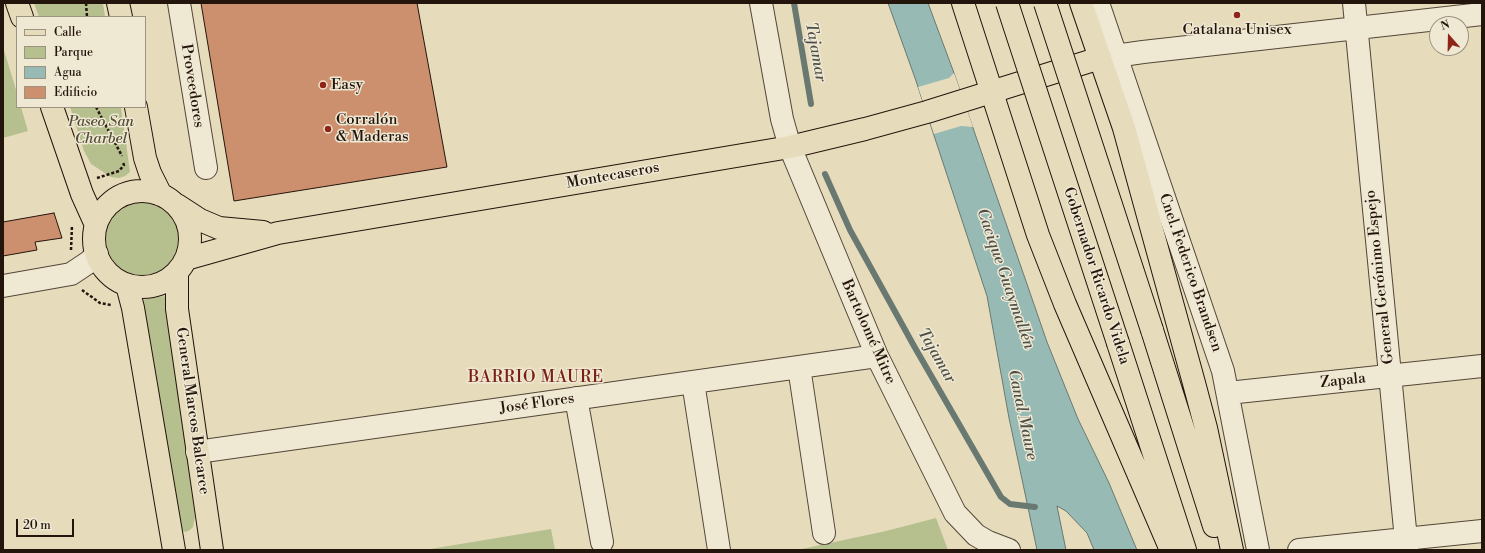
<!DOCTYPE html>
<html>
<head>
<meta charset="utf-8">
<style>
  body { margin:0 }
  #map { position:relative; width:1485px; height:553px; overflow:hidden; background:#e6dcbb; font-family:"Libre Bodoni",serif }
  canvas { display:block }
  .frame { position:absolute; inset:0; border:4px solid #23140c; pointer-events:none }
  .legend { position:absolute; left:16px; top:16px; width:130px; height:92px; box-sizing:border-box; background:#efe8d3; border:1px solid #9d9383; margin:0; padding:5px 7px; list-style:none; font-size:12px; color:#23140c }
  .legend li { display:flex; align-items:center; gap:8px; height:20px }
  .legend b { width:20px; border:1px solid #9d9383 }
  .north { position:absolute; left:1429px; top:16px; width:40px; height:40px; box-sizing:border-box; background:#efe8d3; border:1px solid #9d9383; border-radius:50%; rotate:340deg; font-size:11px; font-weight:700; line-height:16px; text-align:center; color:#23140c }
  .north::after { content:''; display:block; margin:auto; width:14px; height:18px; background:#8f2418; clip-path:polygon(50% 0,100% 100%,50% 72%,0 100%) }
  .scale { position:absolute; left:16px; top:519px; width:58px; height:18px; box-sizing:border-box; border:2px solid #23140c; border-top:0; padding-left:5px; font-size:12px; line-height:14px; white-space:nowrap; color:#23140c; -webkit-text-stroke:3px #efe8d3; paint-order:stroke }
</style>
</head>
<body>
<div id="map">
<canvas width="1485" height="553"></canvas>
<div class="frame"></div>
<ul class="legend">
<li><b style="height:5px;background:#e6dcbb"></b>Calle</li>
<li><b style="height:11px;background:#b6c08f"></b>Parque</li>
<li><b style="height:11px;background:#97bab5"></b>Agua</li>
<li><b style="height:11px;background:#cc906f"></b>Edificio</li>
</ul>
<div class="north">N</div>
<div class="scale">20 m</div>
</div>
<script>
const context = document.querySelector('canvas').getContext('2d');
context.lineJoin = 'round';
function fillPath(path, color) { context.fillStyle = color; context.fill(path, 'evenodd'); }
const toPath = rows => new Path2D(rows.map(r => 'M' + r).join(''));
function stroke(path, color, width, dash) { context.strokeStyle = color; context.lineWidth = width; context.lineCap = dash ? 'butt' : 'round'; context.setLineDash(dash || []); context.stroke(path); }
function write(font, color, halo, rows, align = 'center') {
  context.font = font + ' "Libre Bodoni",serif'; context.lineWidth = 3; context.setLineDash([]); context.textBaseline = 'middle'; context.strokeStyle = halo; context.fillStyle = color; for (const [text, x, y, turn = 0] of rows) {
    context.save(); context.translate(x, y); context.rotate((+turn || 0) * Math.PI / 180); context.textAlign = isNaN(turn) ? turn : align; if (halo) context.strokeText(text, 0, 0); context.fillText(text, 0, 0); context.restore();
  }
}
const green = toPath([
  [34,3,103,3,105,17,39,17],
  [3,47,17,93,17,107,21,107,28,131,3,138],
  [70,107,121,107,130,172,125,176,119,178,111,177,91,164,84,151],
  '106 239a36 36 0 1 1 72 0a36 36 0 1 1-72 0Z',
  [164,296,167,299,195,517,193,527,190,530,186,532,182,531,141,300],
  [936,518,948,550,797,550,886,531],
  [551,529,555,550,424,550]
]);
const water = toPath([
  [888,3,928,3,954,73,1047,342,1078,419,1109,483,1137,550,1094,550,1087,533,1066,511,1057,506,1066,550,1037,550,1009,418,987,296,915,78,888,3]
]);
const pier = toPath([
  [954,73,973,127,961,126,934,134,918,87,949,78]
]);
const stream = toPath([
  [794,3,811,104],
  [825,174,850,230,914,346,1001,497,1010,504,1035,507]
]);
const building = toPath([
  [201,3,417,3,447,167,234,201,201,3],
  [54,213,62,238,35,242,37,250,3,256,3,222,54,213]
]);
const path = toPath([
  [86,3,87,17],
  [96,107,122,156],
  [97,178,119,171,124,165,123,163],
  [71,250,72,225],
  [82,290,100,303,111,305]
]);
const minor = toPath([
  [179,3,206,168],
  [761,3,782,119,790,147,877,356,955,513,976,535,988,542,1009,550],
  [1098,3,1223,371,1258,550],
  [1354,3,1407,550],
  [1101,58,1143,52,1482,14],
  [3,286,71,274,89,262,97,254],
  [799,367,824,533],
  [693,382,719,550],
  [1228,393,1482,366],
  [576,398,602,542],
  [197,452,877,356],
  [1299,550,1482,531]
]);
const major = toPath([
  [17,3,22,17],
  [118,3,121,17],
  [52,107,82,194,96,225],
  [136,107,145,158,150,173,161,195],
  '94 239a48 48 0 1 1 96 0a48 48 0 1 1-96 0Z',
  [177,205,200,220,219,228,263,232],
  [186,259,278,233,790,147,865,129,927,112,1100,58],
  [177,272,177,309,212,550],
  [127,285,133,308,174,550]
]);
const highway = toPath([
  [963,3,1038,235,1065,304,1171,550],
  [1081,3,1124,128,1194,383,1206,428,1232,550],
  [1152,330,1214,526],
  [1118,343,1185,550]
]);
const highwayBridge = toPath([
  [1007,3,1118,343],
  [1045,3,1152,330]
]);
const markers = [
  [1237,15,4,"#8f2418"],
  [323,85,4,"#8f2418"],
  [328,129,4,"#8f2418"]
];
const poiNames = [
  ["Catalana Unisex",1237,30,"center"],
  ["Easy",331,85],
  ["Corralón",336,120],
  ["& Maderas",336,137]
];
const streetNames = [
  ["Proveedores",192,86,81],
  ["Montecaseros",613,176,-10],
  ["Cnel. Federico Brandsen",1190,273,71],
  ["Gobernador Ricardo Videla",1096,276,72],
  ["General Gerónimo Espejo",1380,277,-96],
  ["Bartolomé Mitre",868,332,66],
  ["Zapala",1343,381,-6],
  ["José Flores",537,404,-8],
  ["General Marcos Balcarce",192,411,82]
];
const parkNames = [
  ["Paseo San",101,122],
  ["Charbel",101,139]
];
const waterNames = [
  ["Tajamar",815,52,80],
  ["Cacique Guaymallén",1005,279,71],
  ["Tajamar",936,356,60],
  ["Canal Maure",1022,415,78]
];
const neighbourhoodNames = [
  ["BARRIO MAURE",536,378]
];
fillPath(green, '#b6c08f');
fillPath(water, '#97bab5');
stroke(water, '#697871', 1);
fillPath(pier, '#e6dcbb');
stroke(stream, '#697871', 6);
fillPath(building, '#cc906f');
stroke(building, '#23140c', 1);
stroke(minor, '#544638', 24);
stroke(major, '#23140c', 24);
stroke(highway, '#23140c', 24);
stroke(path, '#23140c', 2.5, [3, 2]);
stroke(minor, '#efe8d3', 22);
stroke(major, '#e6dcbb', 22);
stroke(highway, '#e6dcbb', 22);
stroke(highwayBridge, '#23140c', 24, []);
stroke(highwayBridge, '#e6dcbb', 22);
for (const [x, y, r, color] of markers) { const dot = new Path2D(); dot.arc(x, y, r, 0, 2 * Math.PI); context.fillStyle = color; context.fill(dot); stroke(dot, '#efe8d3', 1.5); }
write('15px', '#23140c', '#efe8d3', poiNames, 'left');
write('15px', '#23140c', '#efe8d3', streetNames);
write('italic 15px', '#56503a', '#efe8d3', parkNames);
write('italic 16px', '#4c4e47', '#efe8d3', waterNames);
context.letterSpacing = '1px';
write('16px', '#7a1f14', '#efe8d3', neighbourhoodNames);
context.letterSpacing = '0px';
</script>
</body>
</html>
